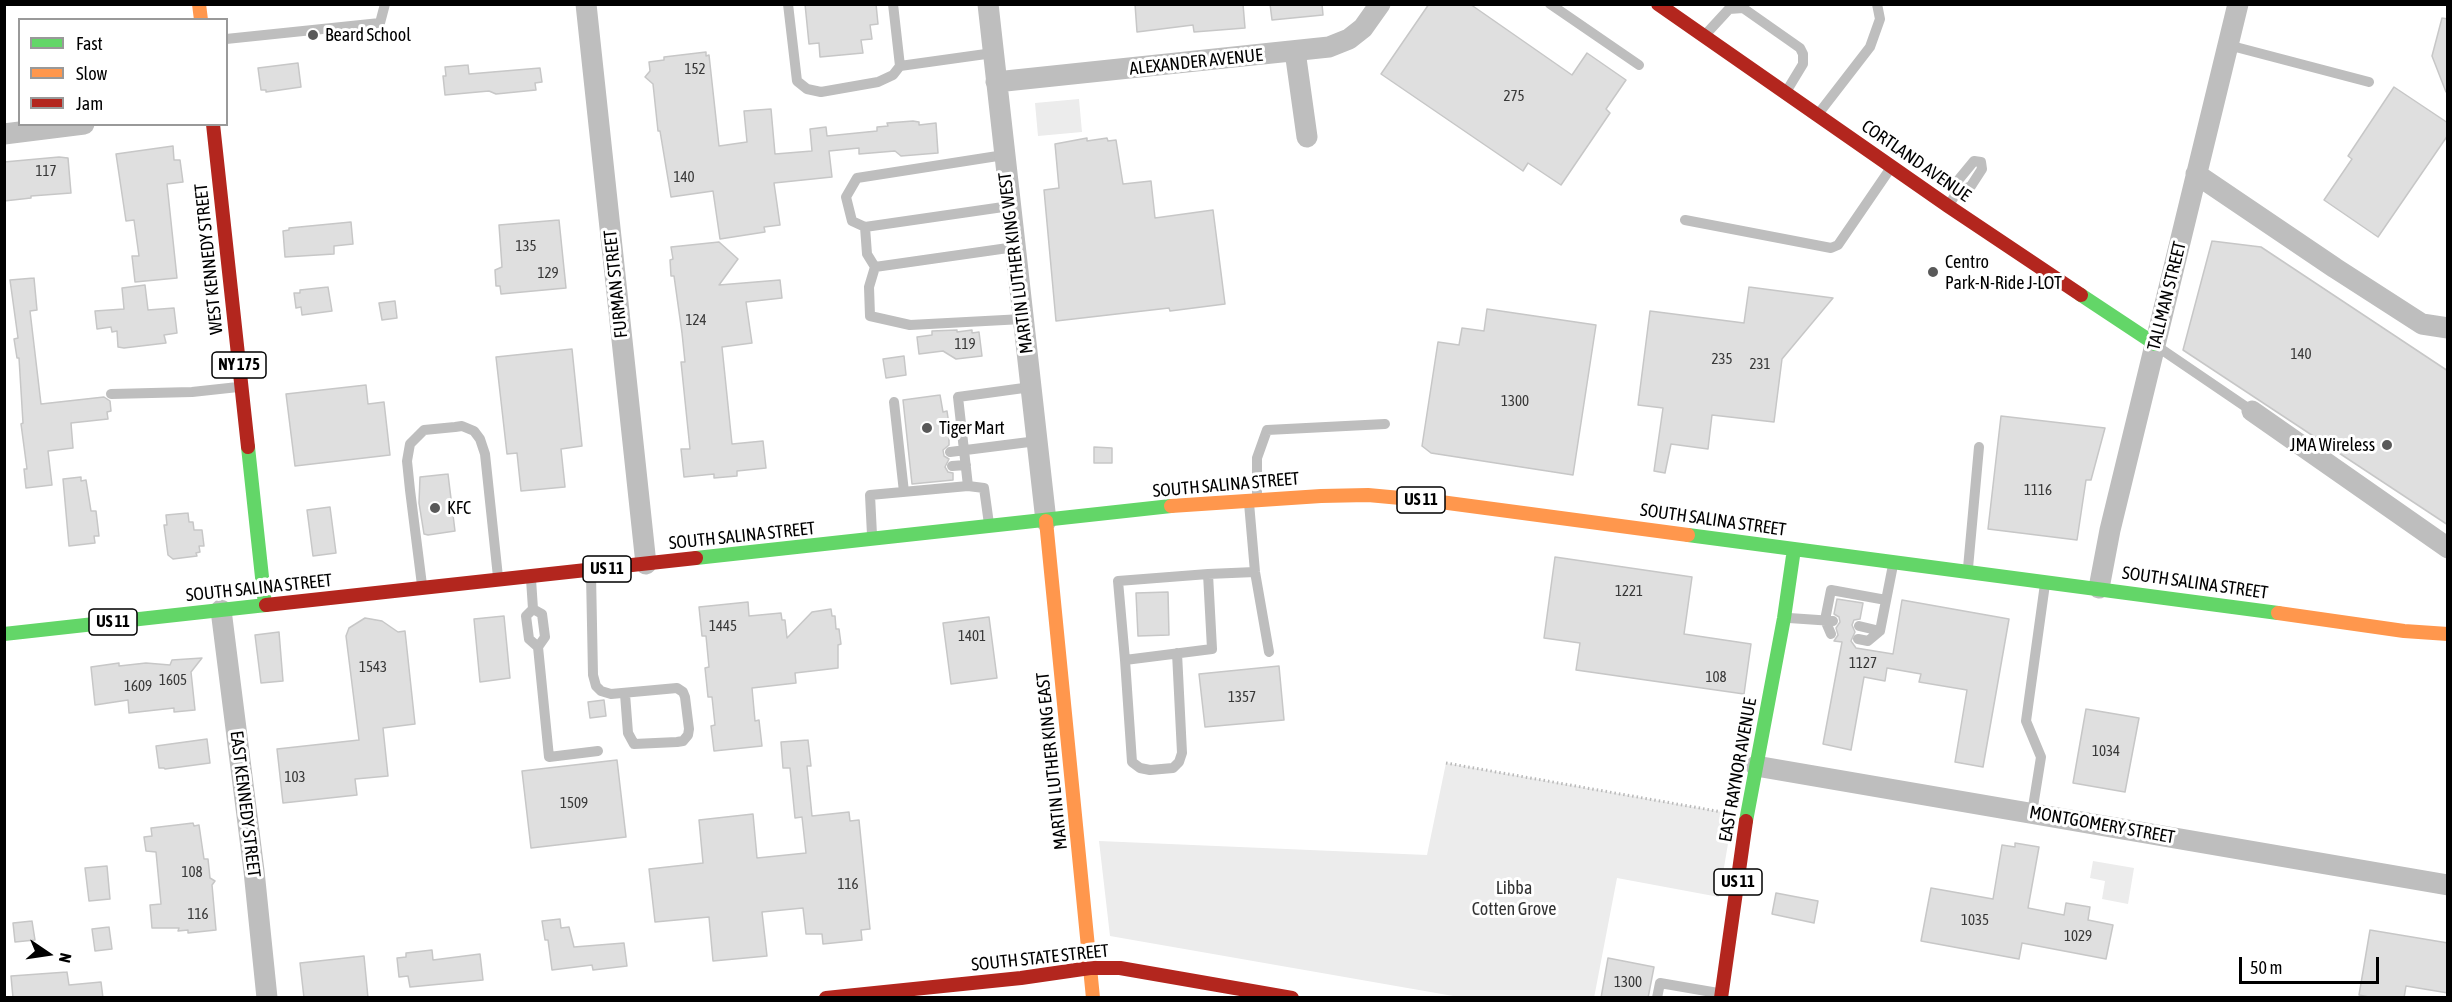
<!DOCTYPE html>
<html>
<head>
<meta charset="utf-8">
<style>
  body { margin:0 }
  #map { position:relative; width:2452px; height:1002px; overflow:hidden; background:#fff; font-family:"Asap Condensed",sans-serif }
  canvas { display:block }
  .frame { position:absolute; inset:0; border:6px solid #000; pointer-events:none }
  .legend { position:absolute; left:18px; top:18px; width:210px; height:108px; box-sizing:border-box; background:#fff; border:2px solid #999; margin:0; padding:8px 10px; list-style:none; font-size:18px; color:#000 }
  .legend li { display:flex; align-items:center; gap:12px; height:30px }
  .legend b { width:30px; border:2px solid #999 }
  .north { position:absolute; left:18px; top:924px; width:60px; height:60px; -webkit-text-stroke:4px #fff; paint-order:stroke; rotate:103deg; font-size:16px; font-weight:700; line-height:24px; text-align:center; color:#000 }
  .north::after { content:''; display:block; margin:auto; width:21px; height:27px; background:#000; clip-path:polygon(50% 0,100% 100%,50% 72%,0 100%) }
  .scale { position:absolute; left:2239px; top:957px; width:140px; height:27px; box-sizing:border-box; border:3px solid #000; border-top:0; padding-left:8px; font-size:18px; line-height:21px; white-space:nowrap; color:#000; -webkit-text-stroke:4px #fff; paint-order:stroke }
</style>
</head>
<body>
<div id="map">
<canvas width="2452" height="1002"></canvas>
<div class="frame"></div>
<ul class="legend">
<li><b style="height:8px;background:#63d668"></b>Fast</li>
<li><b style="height:8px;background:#ff974d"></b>Slow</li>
<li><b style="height:8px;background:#b3261e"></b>Jam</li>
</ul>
<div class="north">N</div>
<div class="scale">50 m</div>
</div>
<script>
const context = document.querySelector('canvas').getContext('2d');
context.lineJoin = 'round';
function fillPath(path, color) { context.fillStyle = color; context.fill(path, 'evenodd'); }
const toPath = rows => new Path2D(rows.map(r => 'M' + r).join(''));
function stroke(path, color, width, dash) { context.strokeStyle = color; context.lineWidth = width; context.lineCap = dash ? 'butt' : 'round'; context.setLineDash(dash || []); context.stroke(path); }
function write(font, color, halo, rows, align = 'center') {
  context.font = font + ' "Asap Condensed",sans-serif'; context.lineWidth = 6; context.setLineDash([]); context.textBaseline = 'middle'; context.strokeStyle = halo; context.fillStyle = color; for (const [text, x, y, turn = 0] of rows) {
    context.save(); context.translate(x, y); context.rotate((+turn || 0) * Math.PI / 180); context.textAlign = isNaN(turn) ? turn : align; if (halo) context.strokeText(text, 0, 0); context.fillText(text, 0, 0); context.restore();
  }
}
const green = toPath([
  [1079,99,1082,132,1038,136,1035,103],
  [1446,763,1733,814,1719,897,1617,878,1594,998,1459,997,1110,936,1099,841,1427,855],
  [2093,861,2134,868,2128,904,2102,899,2105,881,2090,878]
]);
const building = toPath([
  [805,4,876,4,878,24,870,25,872,39,861,40,863,53,820,57,819,43,809,44,805,4],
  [1135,4,1243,4,1245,28,1194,32,1193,25,1137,32,1135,4],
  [1270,4,1322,4,1323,15,1272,20,1270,4],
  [1429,4,1470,4,1572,75,1587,53,1626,80,1606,109,1610,113,1561,185,1528,163,1523,171,1381,74,1429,4],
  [2442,18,2448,19,2448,92,2446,92,2432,56,2442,18],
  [706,52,706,56,709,55,719,146,747,142,744,111,771,109,775,154,812,151,810,129,826,127,827,136,877,131,877,127,888,126,887,123,913,121,919,122,919,125,936,123,938,153,901,156,895,151,859,154,859,148,829,151,832,177,774,183,780,225,764,227,765,232,720,239,713,191,671,197,660,131,658,131,653,84,645,77,650,71,649,62,664,60,664,57,706,52],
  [298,63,301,87,266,92,266,90,261,90,258,68,298,63],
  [468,65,469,74,540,68,542,82,535,83,536,90,496,94,489,91,445,95,443,76,446,76,445,67,468,65],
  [2394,87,2448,123,2448,135,2378,237,2324,200,2352,159,2348,156,2394,87],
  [1087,138,1087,141,1107,138,1108,141,1116,140,1123,184,1151,181,1155,218,1213,210,1225,304,1170,311,1169,308,1056,321,1044,190,1059,188,1055,144,1087,138],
  [173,146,174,160,180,160,183,182,167,184,177,278,135,282,132,256,139,256,134,220,126,221,116,154,173,146],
  [59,157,68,158,71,193,31,196,31,198,4,201,4,162,59,157],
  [559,220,566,288,501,294,500,286,496,286,495,270,502,267,499,225,559,220],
  [351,222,353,244,334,246,334,254,285,257,283,231,289,230,289,228,351,222],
  [2212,241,2261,247,2448,371,2448,525,2183,350,2212,241],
  [719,242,738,259,719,285,780,280,782,298,746,302,752,343,722,347,732,444,763,441,766,468,737,471,737,476,714,478,714,474,684,477,681,449,690,449,681,362,685,362,682,333,674,276,671,276,670,260,673,259,671,247,719,242],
  [34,278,37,310,30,311,41,404,104,397,110,401,111,411,107,412,108,419,71,423,73,448,48,451,52,485,26,488,24,469,27,469,21,424,23,423,19,358,17,358,14,339,18,338,10,280,34,278],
  [145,285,148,310,174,308,177,333,164,335,166,343,124,348,118,347,117,331,112,332,111,327,97,329,95,311,124,309,122,288,145,285],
  [328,287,332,311,302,315,301,307,296,308,294,293,300,293,300,290,328,287],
  [1749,287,1833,298,1782,359,1774,422,1712,415,1708,449,1671,444,1665,473,1654,471,1663,408,1638,405,1650,311,1744,323,1749,287],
  [395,301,397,318,382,320,379,303,395,301],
  [1487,309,1596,325,1573,475,1431,453,1422,446,1438,342,1459,345,1462,328,1484,331,1487,309],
  [957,330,957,332,972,330,972,333,979,332,982,356,956,359,943,351,919,354,917,337,932,335,932,331,957,330],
  [572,349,582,446,561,449,565,487,521,491,517,453,507,454,496,357,572,349],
  [904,356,906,375,886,378,883,359,904,356],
  [366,385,368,404,384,402,390,455,295,466,286,394,366,385],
  [940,395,943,412,947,411,951,438,949,438,949,445,943,450,944,456,949,459,945,467,948,472,953,473,953,480,912,484,903,400,940,395],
  [2001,416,2105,428,2091,480,2086,480,2077,540,1988,529,2001,416],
  [1094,447,1112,448,1112,463,1094,463,1094,447],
  [448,474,455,531,428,535,424,534,419,503,420,477,448,474],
  [81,477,81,481,86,480,91,511,96,511,99,536,94,536,95,543,69,546,63,479,81,477],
  [330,507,336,553,313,556,307,510,330,507],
  [188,513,189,522,193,522,194,530,202,530,204,546,199,546,200,552,196,553,197,556,173,559,168,555,164,525,167,525,166,515,188,513],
  [1555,557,1692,577,1684,634,1751,644,1744,694,1576,670,1580,643,1544,638,1555,557],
  [1168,592,1169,635,1138,636,1136,593,1168,592],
  [1837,599,1863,603,1860,619,1854,620,1852,625,1855,632,1851,641,1856,648,1893,654,1902,600,2009,619,1983,767,1955,762,1967,690,1919,682,1921,674,1887,668,1885,681,1864,677,1851,750,1823,744,1842,642,1834,641,1838,635,1836,628,1840,622,1839,617,1834,614,1837,599],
  [748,602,749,616,781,613,782,620,785,620,787,638,812,612,831,609,832,616,835,616,836,629,839,629,841,644,838,645,838,668,795,673,796,683,752,688,755,721,759,720,762,746,714,751,711,726,715,725,712,697,708,697,705,668,709,667,706,636,702,636,699,607,748,602],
  [504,616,510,678,480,682,474,619,504,616],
  [989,617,997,678,951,684,943,623,989,617],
  [365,618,382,621,398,632,405,631,415,724,383,728,388,776,355,779,357,795,283,803,277,749,359,740,346,636,349,628,365,618],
  [279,632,283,681,261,683,255,635,279,632],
  [202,658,191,672,195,710,174,712,174,708,129,713,128,700,95,705,91,667,119,663,119,666,146,663,170,665,172,660,202,658],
  [1279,666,1284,720,1205,727,1199,674,1279,666],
  [604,700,606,716,590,718,588,702,604,700],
  [2086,709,2139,718,2125,792,2073,783,2086,709],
  [207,739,210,763,165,769,164,768,159,768,156,746,207,739],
  [808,740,811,766,807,766,812,816,849,812,850,821,859,820,870,929,861,930,862,940,823,944,822,934,806,934,803,908,762,912,767,956,713,961,709,917,655,922,649,869,703,863,699,820,753,814,757,858,806,853,802,817,795,818,790,768,783,768,781,742,808,740],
  [617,760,626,837,531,848,522,771,617,760],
  [193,823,194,826,199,825,204,859,208,859,210,878,215,881,212,885,216,930,188,933,188,930,178,931,179,928,152,928,150,905,161,904,156,852,146,851,144,837,152,836,151,828,193,823],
  [2015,843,2039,847,2028,908,2064,915,2066,903,2090,907,2088,920,2113,925,2106,959,2022,943,2019,959,1921,941,1931,888,1993,899,2002,845,2015,847,2015,843],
  [107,866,110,899,89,901,85,868,107,866],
  [1776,893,1818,901,1814,923,1772,914,1776,893],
  [560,919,561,928,569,927,574,947,624,943,627,966,593,970,592,965,552,970,548,940,545,940,542,921,560,919],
  [32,921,35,940,15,942,13,923,32,921],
  [109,927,112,949,95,951,92,929,109,927],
  [2370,930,2448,943,2448,993,2406,986,2404,998,2374,998,2359,995,2370,930],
  [432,950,433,960,480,954,483,980,410,987,408,976,399,977,397,958,406,957,406,953,432,950],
  [364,956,368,998,304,998,300,963,364,956],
  [1608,958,1654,967,1648,998,1601,998,1608,958],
  [67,972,69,985,101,982,103,998,13,998,11,976,67,972]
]);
const path = toPath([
  [1446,763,1722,812]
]);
const lane = toPath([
  [788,4,797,81,807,89,821,92,878,82,893,75,900,66,893,4],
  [1550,4,1639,65],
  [1706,34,1729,9,1743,8,1800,48,1803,54,1803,64,1786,92],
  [226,39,380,23,385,4],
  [2228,45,2369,82],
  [900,66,993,53],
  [1819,113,1870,47,1880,19,1877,4],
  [1004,155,857,178,846,197,852,221,865,227,1010,206],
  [1949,205,1957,192,1957,182,1960,178,1974,161,1981,162,1982,169,1971,186,1957,192],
  [1685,220,1831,248,1838,245,1890,169],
  [865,227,867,254,875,267,1015,247],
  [875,267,869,287,870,316,910,325,1023,319],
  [2155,345,2252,411],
  [111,394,192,392,238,387],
  [894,402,904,492],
  [950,452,1037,441],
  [952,466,966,465],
  [968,486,984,488,989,524],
  [1257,496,1257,458,1267,430,1385,424],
  [1249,503,1255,572,1269,652],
  [872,535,870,495,968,486,958,397,1031,387],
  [1968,568,1979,447],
  [591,574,593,675,596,686,601,691,611,694,677,688,683,692,685,697,689,729,688,735,683,741,677,742,634,744,628,733,625,694],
  [1208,574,1212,649,1125,660,1118,581,1208,574,1255,572],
  [531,579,533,609,526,616,529,639,538,647,545,637,542,614,533,609],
  [422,585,410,490,407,461,410,444,424,430,455,427,462,426,474,431,480,439,485,454,498,577],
  [1789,618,1833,621],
  [1859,626,1880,631,1893,565],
  [1831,634,1825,620,1831,590,1886,600],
  [1858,639,1868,641,1880,631],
  [538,647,549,757,598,751],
  [1125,660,1132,762,1140,768,1150,770,1173,768,1179,762,1182,753,1177,653],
  [2032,813,2041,757,2026,721,2045,584],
  [1657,998,1660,983,1718,993]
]);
const street = toPath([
  [586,4,646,564],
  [988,4,1046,521],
  [1295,51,1307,137],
  [996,82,1329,47,1349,39,1363,28,1380,4],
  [4,134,84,124],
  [2196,174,2335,268,2422,324,2448,328],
  [2252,411,2448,548],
  [2099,588,2110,530,2238,4],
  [221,610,254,871,267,998],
  [1756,766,2448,885]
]);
const fast = toPath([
  [2081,295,2155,344],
  [248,447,265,605],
  [1688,535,1794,549,1784,618,1746,821],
  [1794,549,2278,613],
  [696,558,1171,506],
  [4,634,266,605]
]);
const slow = toPath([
  [199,4,201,20],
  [1171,506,1321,496,1368,495,1433,501,1688,535],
  [1046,521,1093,998],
  [2278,613,2404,631,2448,634]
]);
const jam = toPath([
  [1658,4,1948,206,2081,295],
  [213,124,248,447],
  [266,605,696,558],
  [826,998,1021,978,1090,968,1120,968,1292,998],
  [1721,998,1746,821]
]);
const markers = [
  [313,35,6,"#595959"],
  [1933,272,6,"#595959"],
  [927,428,6,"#595959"],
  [2387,445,6,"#595959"],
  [435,508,6,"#595959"]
];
const numberNames = [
  ["152",695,69],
  ["275",1514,96],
  ["117",46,171],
  ["140",684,177],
  ["135",526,246],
  ["129",548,273],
  ["124",696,320],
  ["119",965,344],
  ["140",2301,354],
  ["235",1722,359],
  ["231",1760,364],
  ["1300",1515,401],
  ["1116",2038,490],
  ["1221",1629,591],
  ["1445",723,626],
  ["1401",972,636],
  ["1127",1863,663],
  ["1543",373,667],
  ["108",1716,677],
  ["1605",173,680],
  ["1609",138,686],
  ["1357",1242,697],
  ["1034",2106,751],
  ["103",295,777],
  ["1509",574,803],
  ["108",192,872],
  ["116",848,884],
  ["116",198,914],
  ["1035",1975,920],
  ["1029",2078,936],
  ["1300",1628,982]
];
const shields = [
  [239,365,54],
  [1421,500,48],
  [607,569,48],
  [113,622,48],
  [1738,882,48]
];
const shieldNames = [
  ["NY 175",239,365],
  ["US 11",1421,500],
  ["US 11",607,569],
  ["US 11",113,622],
  ["US 11",1738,882]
];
const poiNames = [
  ["Beard School",325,35],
  ["Centro",1945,262],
  ["Park-N-Ride J-LOT",1945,283],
  ["Tiger Mart",939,428],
  ["JMA Wireless",2375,445,"right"],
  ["KFC",447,508]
];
const streetNames = [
  ["ALEXANDER AVENUE",1196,62,-6],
  ["CORTLAND AVENUE",1916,161,35],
  ["WEST KENNEDY STREET",209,259,-96],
  ["MARTIN LUTHER KING WEST",1016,263,-97],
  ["FURMAN STREET",616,284,-96],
  ["TALLMAN STREET",2167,296,-76],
  ["SOUTH SALINA STREET",1226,485,-5],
  ["SOUTH SALINA STREET",1713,520,8],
  ["SOUTH SALINA STREET",742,536,-6],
  ["SOUTH SALINA STREET",2195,583,8],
  ["SOUTH SALINA STREET",259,588,-6],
  ["MARTIN LUTHER KING EAST",1052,761,-96],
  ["EAST RAYNOR AVENUE",1738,770,-80],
  ["EAST KENNEDY STREET",245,804,83],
  ["MONTGOMERY STREET",2102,825,10],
  ["SOUTH STATE STREET",1040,958,-6]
];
const parkNames = [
  ["Libba",1514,888],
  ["Cotten Grove",1514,909]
];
fillPath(green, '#ececec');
fillPath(building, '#dfdfdf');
stroke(building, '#c7c7c7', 1.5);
stroke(path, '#b9b9b9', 3, [1.5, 3]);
stroke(lane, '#bebebe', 10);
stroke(street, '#bebebe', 21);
stroke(fast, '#63d668', 14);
stroke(slow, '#ff974d', 14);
stroke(jam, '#b3261e', 14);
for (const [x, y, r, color] of markers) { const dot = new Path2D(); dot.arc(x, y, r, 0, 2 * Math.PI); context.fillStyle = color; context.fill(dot); stroke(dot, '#fff', 2); }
write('15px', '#383838', null, numberNames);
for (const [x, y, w] of shields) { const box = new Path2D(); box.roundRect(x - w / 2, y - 13, w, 26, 4.5); context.fillStyle = '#fff'; context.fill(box); stroke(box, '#000', 1.5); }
write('bold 16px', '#000', null, shieldNames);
write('18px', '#000', '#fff', poiNames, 'left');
write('18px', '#000', '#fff', streetNames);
write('18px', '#333', '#fff', parkNames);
</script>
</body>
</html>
